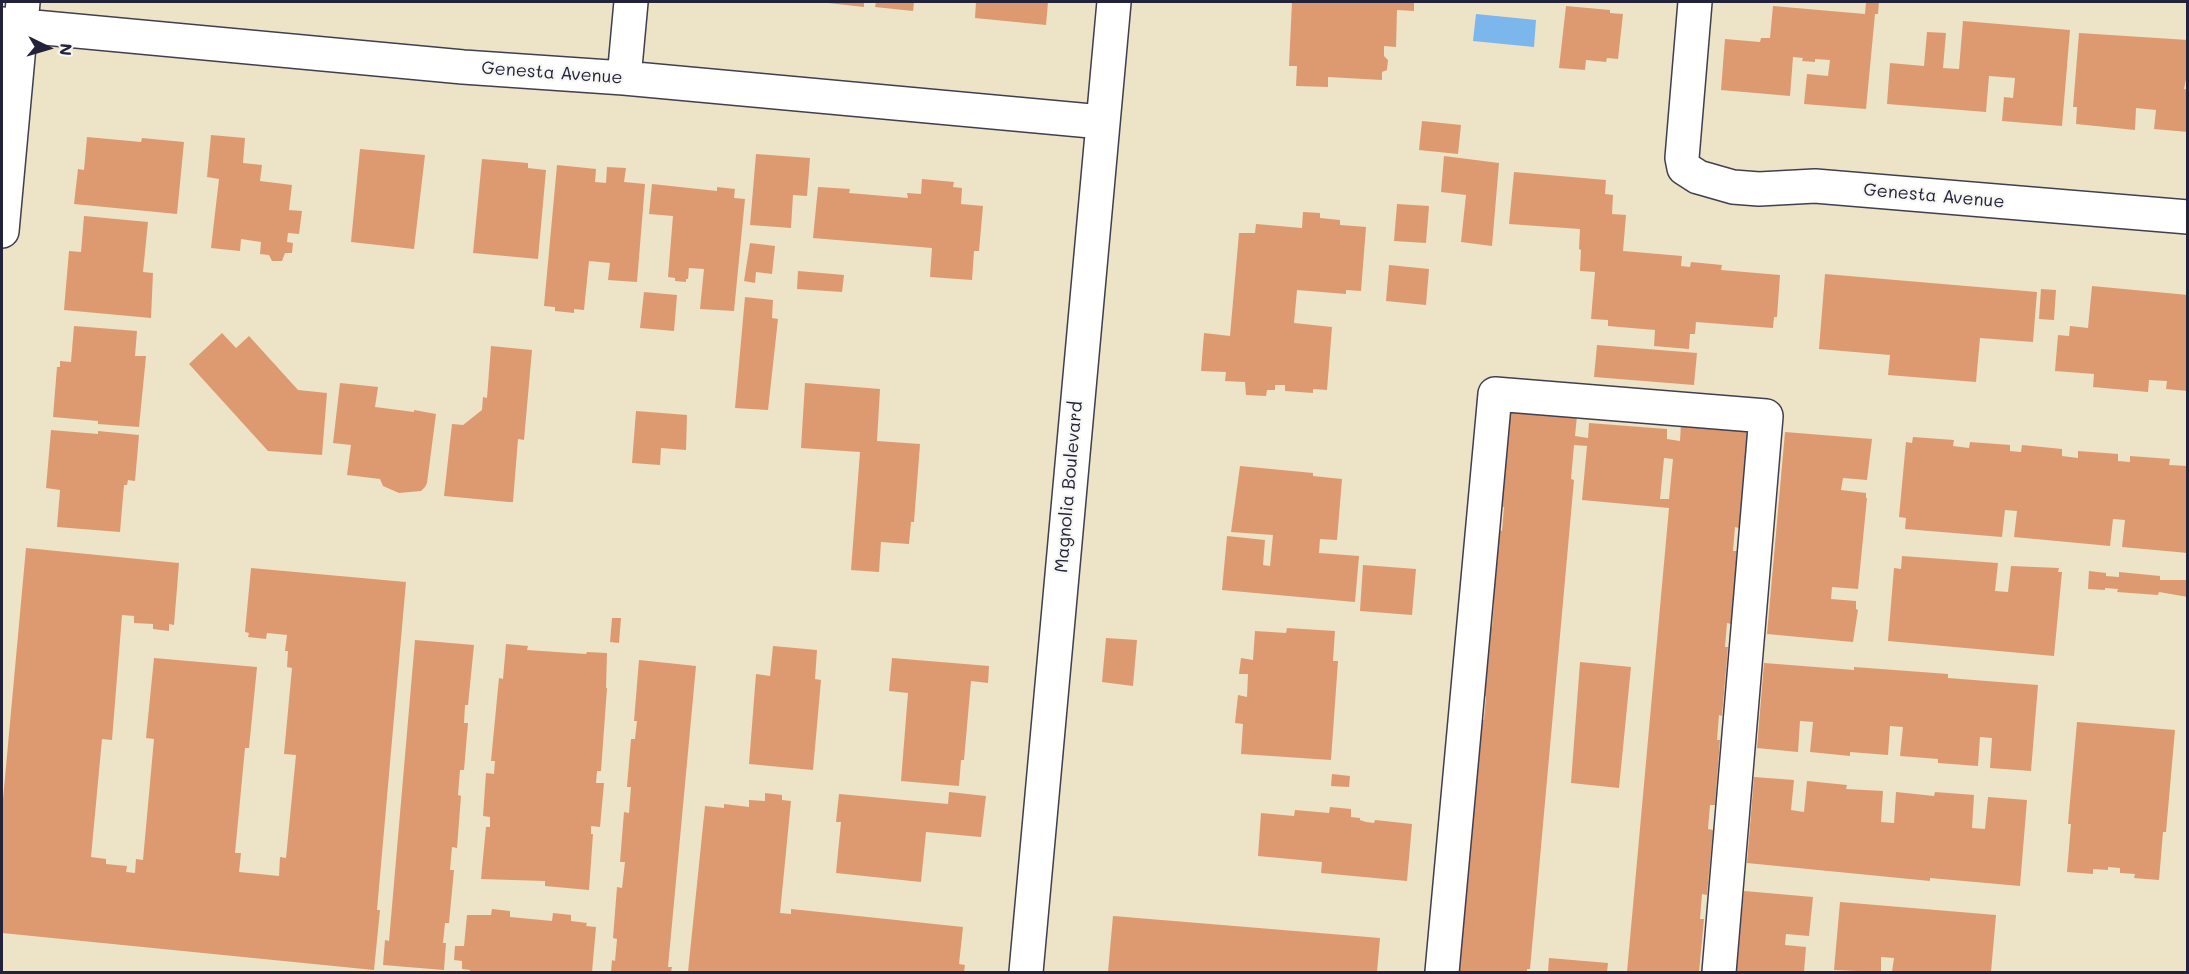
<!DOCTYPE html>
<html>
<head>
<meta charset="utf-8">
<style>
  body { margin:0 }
  #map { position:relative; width:2189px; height:974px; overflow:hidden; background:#ede3c6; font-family:Mali,sans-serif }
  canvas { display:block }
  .frame { position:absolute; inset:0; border:3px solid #22223b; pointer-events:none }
  .north { position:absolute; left:18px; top:18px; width:60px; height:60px; -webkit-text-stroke:4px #f6f6f2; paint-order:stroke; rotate:95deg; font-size:16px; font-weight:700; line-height:24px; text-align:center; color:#22223b }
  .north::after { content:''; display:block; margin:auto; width:21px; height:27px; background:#22223b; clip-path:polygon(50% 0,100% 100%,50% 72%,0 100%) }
</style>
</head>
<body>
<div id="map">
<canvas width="2189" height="974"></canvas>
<div class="frame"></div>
<div class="north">N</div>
</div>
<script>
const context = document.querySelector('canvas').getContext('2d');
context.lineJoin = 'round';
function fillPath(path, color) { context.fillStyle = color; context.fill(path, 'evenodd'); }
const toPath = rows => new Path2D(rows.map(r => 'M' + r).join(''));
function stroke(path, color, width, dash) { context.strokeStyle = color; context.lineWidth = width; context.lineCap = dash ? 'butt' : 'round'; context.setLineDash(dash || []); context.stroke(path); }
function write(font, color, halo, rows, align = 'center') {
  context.font = font + ' Mali,sans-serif'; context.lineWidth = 4.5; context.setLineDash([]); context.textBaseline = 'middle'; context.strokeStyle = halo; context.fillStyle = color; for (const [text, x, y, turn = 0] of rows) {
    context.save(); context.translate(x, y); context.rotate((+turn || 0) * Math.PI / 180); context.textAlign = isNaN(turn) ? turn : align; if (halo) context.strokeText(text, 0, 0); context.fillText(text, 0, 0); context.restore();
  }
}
const water = toPath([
  [1476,14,1536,20,1534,47,1473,41]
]);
const building = toPath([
  [828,2,864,2,864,7,828,3],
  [876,2,914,2,913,11,875,7],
  [976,2,1048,2,1046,25,975,18],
  [1292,2,1414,2,1414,11,1397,10,1396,47,1384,46,1384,56,1388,60,1387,70,1382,72,1382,80,1328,77,1328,87,1296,86,1297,66,1289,66],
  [1866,2,1879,2,1878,14,1875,14,1866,109,1804,104,1807,74,1828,76,1830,60,1815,59,1815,62,1802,61,1803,58,1793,57,1790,96,1721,90,1725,39,1760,42,1761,38,1770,38,1773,6,1865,14],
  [1566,6,1610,10,1610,13,1623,14,1618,59,1607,58,1606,62,1586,60,1585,70,1559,68],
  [1963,21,2070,30,2062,126,2002,121,2004,97,2013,98,2015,78,1989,76,1986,112,1887,104,1890,63,1924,66,1927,32,1946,33,1943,68,1959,69],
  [2079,33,2188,40,2188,70,2184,89,2188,90,2188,132,2154,129,2156,110,2136,108,2135,130,2076,124,2077,107,2073,107],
  [1422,121,1461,125,1458,154,1419,150],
  [211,135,245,138,243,163,262,165,260,181,292,185,289,210,302,211,299,234,288,233,287,242,293,243,292,253,285,253,282,261,272,261,269,255,260,254,261,242,241,239,240,251,211,248,219,179,207,177],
  [87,137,141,142,142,138,184,142,177,214,74,204,78,169,84,170],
  [360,149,425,155,414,249,351,242],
  [756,154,810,158,807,196,793,195,791,228,750,225],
  [1444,156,1499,163,1492,246,1461,242,1466,195,1441,192],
  [482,159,528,163,528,168,546,170,538,259,473,253],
  [557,165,596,169,595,182,606,183,607,167,626,168,624,182,645,184,637,282,608,280,610,263,589,261,584,310,574,309,574,313,555,311,555,307,544,306],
  [1514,172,1606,180,1605,194,1613,195,1612,214,1626,215,1623,251,1682,256,1681,266,1690,267,1691,262,1722,265,1721,270,1780,275,1777,317,1774,317,1773,328,1696,322,1695,334,1690,334,1689,349,1654,346,1655,330,1608,326,1608,320,1591,319,1595,272,1580,271,1581,250,1579,249,1580,229,1509,224],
  [922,179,954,182,953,187,962,188,961,204,983,206,979,251,974,251,972,280,930,277,932,248,813,238,818,187,850,189,849,193,908,198,907,193,921,194],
  [652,184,717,191,717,187,735,189,734,198,745,199,734,311,700,309,704,269,689,268,688,279,686,279,686,282,675,281,675,278,668,277,673,216,649,214],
  [1397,204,1429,206,1426,243,1394,241],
  [1303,212,1320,213,1320,218,1340,220,1340,225,1366,227,1361,291,1346,290,1346,294,1297,290,1294,323,1332,327,1327,390,1313,389,1313,393,1285,391,1285,385,1275,385,1275,390,1267,390,1266,396,1246,395,1245,382,1225,381,1226,372,1201,371,1204,333,1230,336,1239,233,1255,233,1256,224,1302,228],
  [84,216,148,222,143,272,153,273,151,318,64,310,69,251,81,252],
  [750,243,775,246,772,274,756,272,755,283,744,281],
  [1389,265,1429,269,1426,305,1386,301],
  [798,271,844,275,842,292,797,289],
  [1825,274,2037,292,2033,342,1980,338,1976,382,1888,375,1890,355,1819,349],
  [2092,286,2188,295,2188,391,2166,389,2167,381,2149,380,2148,392,2093,387,2094,374,2055,371,2058,335,2069,336,2070,326,2088,328],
  [2041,289,2056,290,2054,320,2039,319],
  [644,292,677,295,674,331,640,328],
  [745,297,773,300,772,318,778,319,768,410,735,408],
  [74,326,137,331,135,356,146,356,139,427,98,424,98,421,53,417,57,367,60,367,60,361,71,362],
  [222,333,236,348,249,336,298,390,327,393,322,455,268,451,189,364],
  [1597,345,1697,353,1694,385,1594,377],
  [491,346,532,350,524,440,518,439,513,502,509,502,444,496,452,424,463,425,482,410,483,397,487,398],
  [340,383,378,387,375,407,414,412,414,410,436,414,427,483,425,487,421,491,399,493,383,486,380,479,347,475,351,445,333,443],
  [805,383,880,389,877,441,920,444,914,522,911,522,909,544,881,542,879,572,851,570,860,452,801,448],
  [1501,408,1577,416,1575,436,1588,438,1589,423,1667,429,1667,439,1680,441,1681,424,1756,431,1751,495,1742,495,1739,528,1735,527,1733,551,1737,551,1731,624,1727,623,1725,647,1728,647,1722,716,1719,715,1717,740,1720,740,1715,805,1710,805,1708,829,1713,830,1707,895,1702,894,1700,919,1704,919,1699,972,1627,972,1669,508,1582,500,1587,446,1574,445,1571,479,1574,480,1530,969,1527,969,1527,972,1453,972,1480,719,1484,720,1486,696,1482,696,1488,626,1492,627,1494,603,1490,603,1497,530,1502,531,1504,507,1500,507],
  [1664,458,1673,459,1669,499,1660,499],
  [636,411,687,415,686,450,661,448,660,465,632,463],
  [51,430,98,434,98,431,139,435,135,481,128,480,127,485,124,485,120,532,57,527,60,490,46,488],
  [1785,432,1872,439,1867,480,1843,478,1841,490,1866,493,1866,498,1867,498,1858,589,1832,587,1831,599,1856,601,1856,609,1858,610,1853,642,1767,634],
  [1913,437,1954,440,1953,446,1969,448,1970,442,2010,445,2010,451,2021,452,2022,445,2062,449,2062,456,2078,458,2078,451,2118,454,2118,461,2130,462,2130,456,2170,459,2169,465,2188,466,2188,553,2122,547,2125,520,2113,519,2110,546,2014,537,2017,511,2005,510,2002,537,1905,529,1906,518,1899,517,1906,442,1912,443],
  [1240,466,1313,473,1313,476,1342,479,1337,540,1320,539,1319,553,1359,556,1355,602,1222,590,1227,536,1265,540,1263,565,1270,566,1273,535,1231,532],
  [26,548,179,563,174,625,169,624,169,631,153,629,153,624,134,623,134,616,122,615,112,740,102,739,91,857,106,859,106,864,127,866,126,872,135,873,136,859,143,860,154,739,146,738,154,658,257,667,249,748,245,748,235,853,241,853,239,872,279,876,280,857,286,858,296,755,284,754,292,668,287,667,288,651,285,651,287,635,267,633,266,639,248,637,249,633,245,632,251,568,406,582,377,910,380,910,374,970,2,933,2,810],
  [1902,556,1998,563,1995,591,2008,592,2011,566,2059,568,2058,572,2062,572,2054,656,1888,641,1894,568,1901,569],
  [1363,565,1416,569,1412,615,1360,611],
  [2089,571,2106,573,2106,576,2119,577,2119,572,2160,576,2160,580,2188,580,2188,597,2159,592,2158,595,2117,592,2118,589,2105,588,2105,590,2088,589],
  [612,618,621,618,619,643,610,642],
  [1287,628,1335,631,1333,661,1338,661,1331,760,1241,754,1243,724,1235,723,1238,695,1247,697,1248,674,1239,674,1241,658,1253,660,1255,631,1286,633],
  [1106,638,1137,640,1133,686,1102,682],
  [415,640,474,645,468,705,465,705,464,723,468,723,464,770,460,770,458,795,461,796,457,848,452,847,450,870,454,870,449,923,445,923,443,943,446,943,444,970,383,965,385,940,389,941],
  [506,644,528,646,527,650,586,654,587,652,607,653,606,688,607,688,601,771,597,771,596,783,604,783,600,827,591,826,591,834,593,834,589,890,545,886,545,881,481,879,486,827,490,827,490,817,483,816,486,773,494,774,495,761,491,761,499,678,503,679],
  [773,646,817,650,815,679,821,680,813,770,749,764,756,674,770,676],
  [892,658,989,666,988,683,971,681,964,760,961,760,959,786,901,781,908,693,889,691],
  [639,660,696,666,668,967,672,967,671,972,611,972,612,960,615,961,617,939,613,938,617,887,622,888,625,862,620,862,624,812,629,813,631,787,627,787,631,739,635,739,637,721,634,721],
  [1580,662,1631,667,1619,788,1571,783],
  [1764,663,1854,670,1854,667,1948,674,1948,678,2038,685,2031,771,1990,768,1992,738,1980,737,1978,766,1938,763,1938,759,1900,756,1903,727,1890,726,1888,755,1850,752,1850,756,1810,752,1813,722,1800,721,1798,752,1757,748],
  [2077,722,2175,730,2166,832,2163,832,2159,880,2134,878,2135,874,2120,873,2120,868,2108,867,2108,870,2093,869,2093,874,2067,872,2071,824,2068,824],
  [1332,774,1350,776,1349,787,1331,786],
  [1754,777,1794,780,1791,810,1804,812,1807,781,1847,785,1846,789,1883,791,1881,822,1894,823,1896,792,1934,796,1935,792,1974,795,1972,828,1985,829,1988,797,2027,800,2020,886,1930,878,1930,881,1747,863],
  [949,792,986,796,981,837,926,832,921,882,836,873,841,822,836,822,839,794,948,804],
  [765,793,782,795,782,800,791,801,780,913,791,914,791,909,963,927,959,964,965,965,964,972,688,972,705,806,724,808,724,804,749,807,749,800,765,801],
  [1330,807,1351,809,1351,817,1360,818,1360,820,1366,822,1374,823,1375,820,1412,824,1407,881,1321,873,1322,862,1258,856,1261,813,1294,816,1295,810,1329,813],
  [1744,891,1813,897,1809,936,1786,934,1785,945,1806,947,1804,972,1736,972],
  [1840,902,1996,915,1991,972,1892,972,1894,958,1881,957,1881,972,1834,970],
  [492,909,510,911,510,917,552,921,553,913,571,915,571,921,587,923,586,926,596,927,592,972,470,972,470,970,462,969,462,961,454,960,455,946,464,946,467,915,491,915],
  [1113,916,1380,938,1377,972,1108,972],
  [1549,958,1608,963,1607,972,1548,972]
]);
const minor = toPath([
  [1695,2,1682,158,1684,168,1698,177,1733,187,1759,189,1815,186,2188,217],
  [2,24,463,67,624,78,1102,122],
  [624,78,631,2],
  [2,231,23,2],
  [1026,972,1114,2],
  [1442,972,1495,394,1766,416,1719,972]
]);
const streetNames = [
  ["Genesta Avenue",552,73,4],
  ["Genesta Avenue",1934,196,5],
  ["Magnolia Boulevard",1069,487,-85]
];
fillPath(water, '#7bb6ed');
fillPath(building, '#dd9a71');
stroke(minor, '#403f50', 36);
stroke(minor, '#fff', 33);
write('18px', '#22223b', '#f6f6f2', streetNames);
</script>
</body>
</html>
